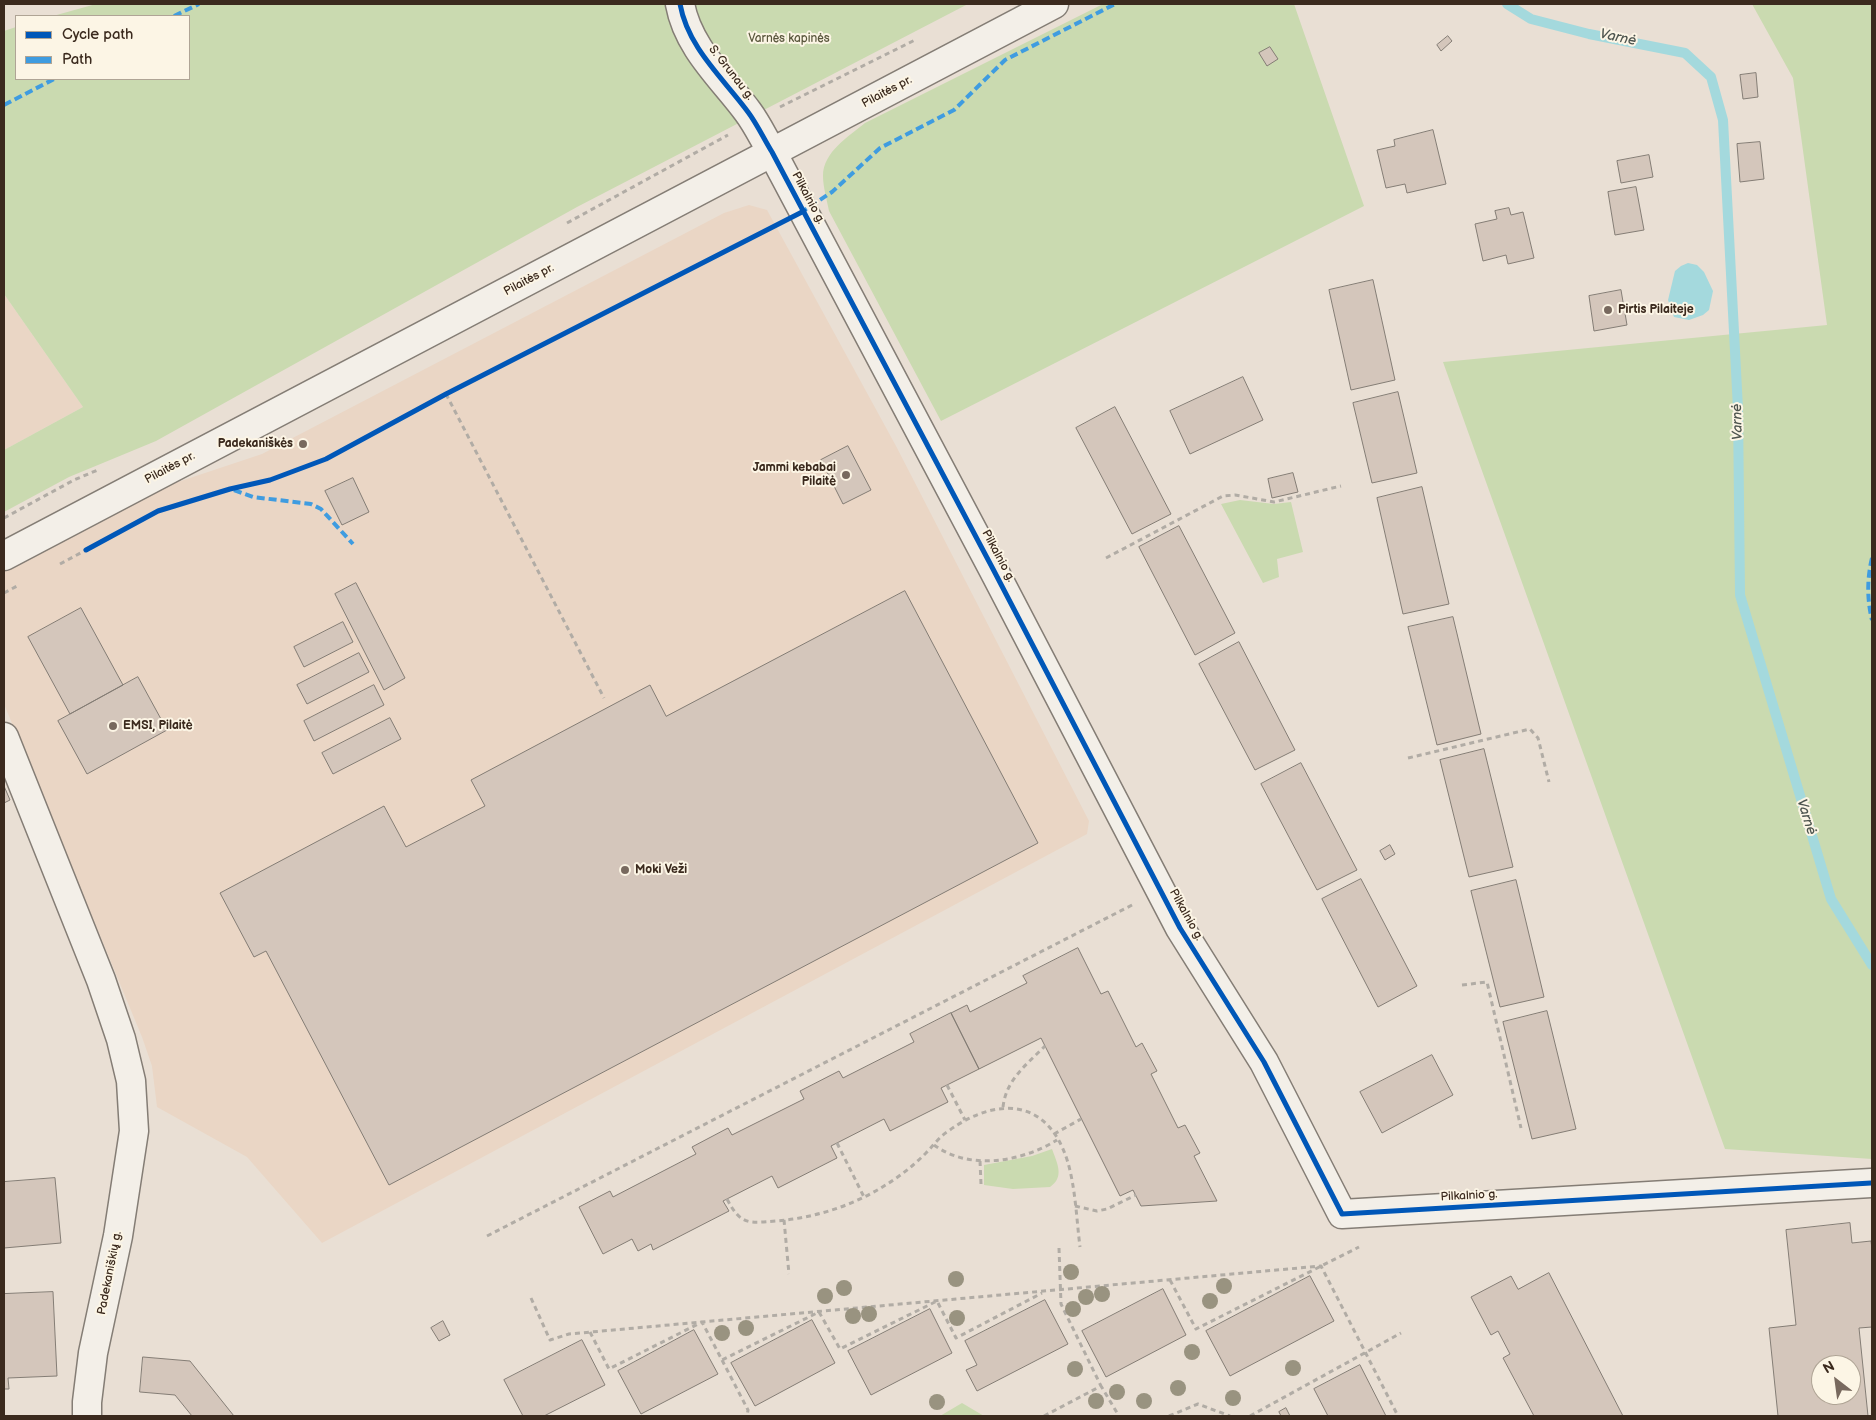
<!DOCTYPE html>
<meta charset="utf-8">
<style>
body{margin:0}
#map{position:relative;width:1876px;height:1420px;overflow:hidden;background:#e9dfd4;font-family:"Balsamiq Sans",sans-serif}
canvas{display:block}
.frame{position:absolute;inset:0;border:5px solid #3b2a1e;pointer-events:none}
.legend{position:absolute;left:15px;top:15px;width:175px;height:65px;box-sizing:border-box;background:#fcf5e5;border:1px solid #afa495;margin:0;padding:6px 9px;list-style:none;font-size:15px;color:#3b2a1e}
.legend li{display:flex;align-items:center;gap:10px;height:25px}
.legend b{width:25px;border:1px solid #afa495}
.north{position:absolute;left:1811px;top:1355px;width:50px;height:50px;box-sizing:border-box;background:#fcf5e5;border:1px solid #afa495;border-radius:50%;rotate:330deg;font-size:14px;font-weight:700;line-height:20px;text-align:center;color:#3b2a1e}
.north::after{content:'';display:block;margin:auto;width:18px;height:22px;background:#78695e;clip-path:polygon(50% 0,100% 100%,50% 72%,0 100%)}
</style>
<div id="map">
<canvas width="1876" height="1420"></canvas>
<div class="frame"></div>
<ul class="legend">
<li><b style="height:6px;background:#0057b8"></b>Cycle path</li>
<li><b style="height:6px;background:#3f9ce0"></b>Path</li>
</ul>
<div class="north">N</div>
</div>
<script>
const c = document.querySelector('canvas').getContext('2d');
c.lineJoin = 'round';
function paint(path, color) {
  c.fillStyle = color;
  c.fill(path, 'evenodd');
}
function stroke(path, color, width, dash) {
  c.strokeStyle = color;
  c.lineWidth = width;
  c.lineCap = dash ? 'butt' : 'round';
  c.setLineDash(dash || []);
  c.stroke(path);
}
function label(font, color, halo, rows, align = 'center') {
  c.font = font + ' "Balsamiq Sans",sans-serif';
  c.lineWidth = 4;
  c.setLineDash([]);
  c.textBaseline = 'middle';
  c.strokeStyle = halo;
  c.fillStyle = color;
  for (const [text, x, y, turn = 0] of rows) {
    c.save();
    c.translate(x, y);
    c.rotate((+turn || 0) * Math.PI / 180);
    c.textAlign = isNaN(turn) ? turn : align;
    if (halo) c.strokeText(text, 0, 0);
    c.fillText(text, 0, 0);
    c.restore();
  }
}
paint(new Path2D(`
 M749,205L767,210L896,446L1089,821L1087,834L322,1243L247,1157L157,1107L152,1066L142,1037L4,704V571L128,504L169,485L262,454L724,213Z
 M4,294L83,407L4,450Z`), '#ead6c5');
paint(new Path2D(`
 M96,4H968L577,207L156,441L69,477L4,512V450L83,407L4,294V31L16,27V79H189V16H53Z
 M1103,4H1294L1364,206L941,421L829,211C827,200 823,187 823,176C823,152 849,136 865,123Z
 M1752,4H1872V1159L1725,1149L1443,362L1827,325L1793,78Z
 M1240,500L1274,504L1291,502L1303,552L1277,559L1279,577L1263,583L1221,504Z
 M1052,1149C1057,1163 1065,1177 1050,1187L1013,1189L984,1185V1165L1032,1156Z
 M962,1403L984,1416H940Z`), '#cadab0');
paint(new Path2D(`
 M1688,263L1697,265L1704,272L1713,291L1709,310L1703,315L1689,320L1674,317L1668,300L1675,271L1681,266Z`), '#a4d9dd');
stroke(new Path2D(`
 M1507,4L1531,19L1589,34L1685,53L1711,77L1723,120L1738,409L1740,595L1831,899L1872,965`), '#a4d9dd', 10);
const building = new Path2D(`
 M1448,36L1452,41L1441,51L1437,45Z
 M1270,47L1278,59L1267,66L1259,53Z
 M1756,73L1758,97L1743,99L1740,75Z
 M1433,130L1446,184L1407,193L1405,184L1386,188L1377,150L1395,146L1394,140Z
 M1760,142L1764,179L1740,182L1737,144Z
 M1649,155L1653,177L1621,183L1617,161Z
 M1636,187L1644,230L1615,235L1608,192Z
 M1509,208L1511,215L1523,212L1534,258L1508,264L1506,255L1483,261L1475,224L1497,219L1495,211Z
 M1373,280L1395,380L1351,390L1329,290Z
 M1621,290L1627,325L1594,331L1589,296Z
 M1243,377L1263,420L1190,454L1170,411Z
 M1398,392L1417,473L1372,483L1353,403Z
 M1115,407L1171,514L1132,534L1076,428Z
 M848,446L871,490L843,504L821,460Z
 M1293,473L1298,492L1272,498L1268,479Z
 M353,478L369,512L342,525L325,491Z
 M1422,487L1449,604L1403,614L1377,498Z
 M1179,526L1235,633L1195,655L1139,547Z
 M356,583L405,678L384,690L335,594Z
 M905,591L1038,843L389,1185L266,951L254,957L220,893L384,806L406,847L485,806L471,780L650,685L666,716Z
 M81,608L123,685L70,714L28,637Z
 M1453,617L1481,734L1437,745L1408,627Z
 M343,622L353,642L304,667L294,647Z
 M1239,642L1295,750L1255,770L1199,664Z
 M359,653L369,672L307,704L297,685Z
 M138,677L167,730L87,774L58,721Z
 M374,685L384,705L314,741L304,721Z
 M390,718L401,739L333,774L322,753Z
 M1484,749L1513,867L1469,877L1440,760Z
 M1301,763L1357,870L1317,890L1261,784Z
 M4,786L10,800L4,803Z
 M1390,845L1395,854L1385,860L1380,851Z
 M1361,879L1417,986L1378,1007L1322,899Z
 M1516,880L1544,997L1500,1007L1471,891Z
 M1078,948L1101,994L1108,991L1136,1047L1142,1043L1157,1071L1151,1074L1178,1128L1185,1125L1200,1153L1194,1156L1217,1201L1141,1206L1133,1190L1120,1196L1041,1038L979,1069L951,1013L967,1005L970,1012L1027,983L1023,976Z
 M1547,1011L1576,1129L1532,1139L1503,1022Z
 M951,1013L979,1069L941,1088L948,1102L890,1131L884,1119L831,1146L837,1158L778,1188L772,1176L723,1201L729,1211L653,1250L651,1244L638,1251L632,1239L603,1254L579,1207L610,1191L613,1197L696,1154L692,1147L728,1128L732,1135L804,1099L800,1091L839,1071L843,1078L914,1042L910,1034Z
 M1432,1055L1453,1095L1382,1133L1360,1092Z
 M55,1178L61,1243L4,1248V1182Z
 M1850,1223L1852,1243L1871,1241L1872,1249V1327L1859,1328L1868,1416H1778L1769,1328L1796,1325L1786,1230ZM1821,1365H1851V1395H1821Z
 M1549,1273L1623,1416H1534L1503,1358L1510,1354L1498,1331L1491,1335L1471,1297L1511,1276L1518,1289Z
 M1310,1276L1334,1321L1230,1376L1206,1331Z
 M1163,1289L1186,1335L1106,1377L1082,1331Z
 M53,1292L57,1376L8,1378L9,1389H4V1294Z
 M1045,1300L1068,1344L977,1391L966,1370L977,1365L965,1341Z
 M930,1309L952,1353L871,1395L848,1351Z
 M812,1320L835,1363L755,1406L731,1363Z
 M443,1321L450,1335L439,1341L431,1328Z
 M694,1330L718,1374L641,1414L618,1371Z
 M582,1340L605,1385L544,1416H523L504,1380Z
 M143,1357L190,1361L234,1416H192L175,1395L140,1392Z
 M1360,1365L1386,1416H1328L1314,1389Z
 M1286,1408L1290,1416H1281L1279,1412Z`);
paint(building, '#d4c6bb');
stroke(building, '#847d75', 1);
const street = new Path2D(`
 M680,4C688,48 723,78 748,112C757,124 764,139 772,152L993,569L1180,928L1264,1062L1342,1214L1871,1183
 M4,737L101,980L121,1039L131,1081L134,1131L118,1236L93,1353L87,1402V1416`);
const secondary = new Path2D(`
 M4,556L1054,4`);
stroke(street, '#847d75', 31);
stroke(secondary, '#847d75', 31);
stroke(new Path2D(`
 M780,107L917,39
 M567,223L728,135
 M446,394L604,698
 M4,518L74,480L100,469
 M1106,558L1223,496L1235,495L1274,502L1341,486
 M60,564L86,550
 M4,593L19,585
 M1408,758L1530,729L1538,738L1549,782
 M1462,985L1487,982L1521,1128
 M947,1085L965,1120
 M1003,1107C1006,1080 1026,1065 1045,1046
 M1054,1134L1081,1119
 M837,1143L864,1197
 M934,1145C970,1171 1021,1162 1057,1140
 M980,1161L981,1184
 M727,1199C741,1226 749,1223 776,1221C814,1218 852,1206 884,1186C899,1177 913,1166 926,1153C933,1146 939,1137 947,1132C1003,1091 1056,1102 1071,1175C1076,1199 1077,1223 1080,1247
 M1075,1206L1097,1211L1107,1209L1136,1195
 M784,1220L789,1274
 M487,1236L1134,904
 M1059,1248L1061,1304L1101,1386
 M1170,1280L1196,1329L1359,1247
 M531,1298L550,1340L569,1334L1321,1266L1398,1416
 M590,1332L609,1369L702,1322L722,1360L819,1312L840,1349L937,1301L956,1338L1042,1293
 M722,1360L748,1410L747,1416
 M1044,1416L1101,1386L1119,1416
 M1169,1416L1198,1404L1230,1416
 M1250,1416L1401,1333`), '#b1aca5', 3, [5, 4]);
stroke(street, '#f3efe8', 28);
stroke(secondary, '#f3efe8', 28);
stroke(new Path2D(`
 M174,16L199,4
 M4,105L54,79
 M800,213L832,192L880,148L954,110L1005,60L1115,4
 M234,490L253,497L311,504L321,509L353,544
 M1872,558C1867,579 1867,599 1872,620`), '#3f9ce0', 4, [8, 4]);
stroke(new Path2D(`
 M680,4C688,48 723,78 748,112C757,124 764,139 772,152L993,569L1180,928L1264,1062L1342,1214L1871,1183
 M86,550L158,511L230,489L270,480L326,459L446,394L804,211`), '#0057b8', 5);
c.fillStyle = '#999380';
for (const [x, y] of [
 [1071,1272],
 [956,1279],
 [1224,1286],
 [844,1288],
 [1102,1294],
 [825,1296],
 [1086,1297],
 [1210,1301],
 [1073,1309],
 [869,1314],
 [853,1316],
 [957,1318],
 [746,1328],
 [722,1333],
 [1192,1352],
 [1293,1368],
 [1075,1369],
 [1178,1388],
 [1117,1392],
 [1233,1398],
 [1096,1401],
 [1144,1401],
 [937,1402]
]) {
  c.beginPath();
  c.arc(x, y, 8, 0, 2 * Math.PI);
  c.fill();
}
for (const [x, y, r, color] of [
 [1608,310,5,"#78695e"],
 [303,444,5,"#78695e"],
 [846,475,5,"#78695e"],
 [113,726,5,"#78695e"],
 [625,870,5,"#78695e"]
]) {
  const dot = new Path2D();
  dot.arc(x, y, r, 0, 2 * Math.PI);
  c.fillStyle = color;
  c.fill(dot);
  stroke(dot, '#fcf5e5', 2);
}
label('12px', '#58553b', '#fcf5e5', [
 ["Varnės kapinės",789,39]
]);
label('12px', '#3b2a1e', '#fcf5e5', [
 ["S. Grunau g.",731,73,52],
 ["Pilaitės pr.",887,92,-28],
 ["Pilkalnio g.",808,198,62],
 ["Pilaitės pr.",529,280,-28],
 ["Pilaitės pr.",170,468,-28],
 ["Pilkalnio g.",998,556,62],
 ["Pilkalnio g.",1186,915,61],
 ["Pilkalnio g.",1469,1196,-3],
 ["Padekaniškių g.",110,1273,-79]
]);
label('bold 12px', '#3b2a1e', '#fcf5e5', [
 ["Pirtis Pilaiteje",1618,310],
 ["Padekaniškės",293,444,"right"],
 ["Jammi kebabai",836,468,"right"],
 ["Pilaitė",836,482,"right"],
 ["EMSI, Pilaitė",123,726],
 ["Moki Veži",635,870]
], 'left');
label('italic 14px', '#4e554f', '#fcf5e5', [
 ["Varnė",1618,38,12],
 ["Varnė",1738,422,-91],
 ["Varnė",1806,817,73]
]);
</script>
